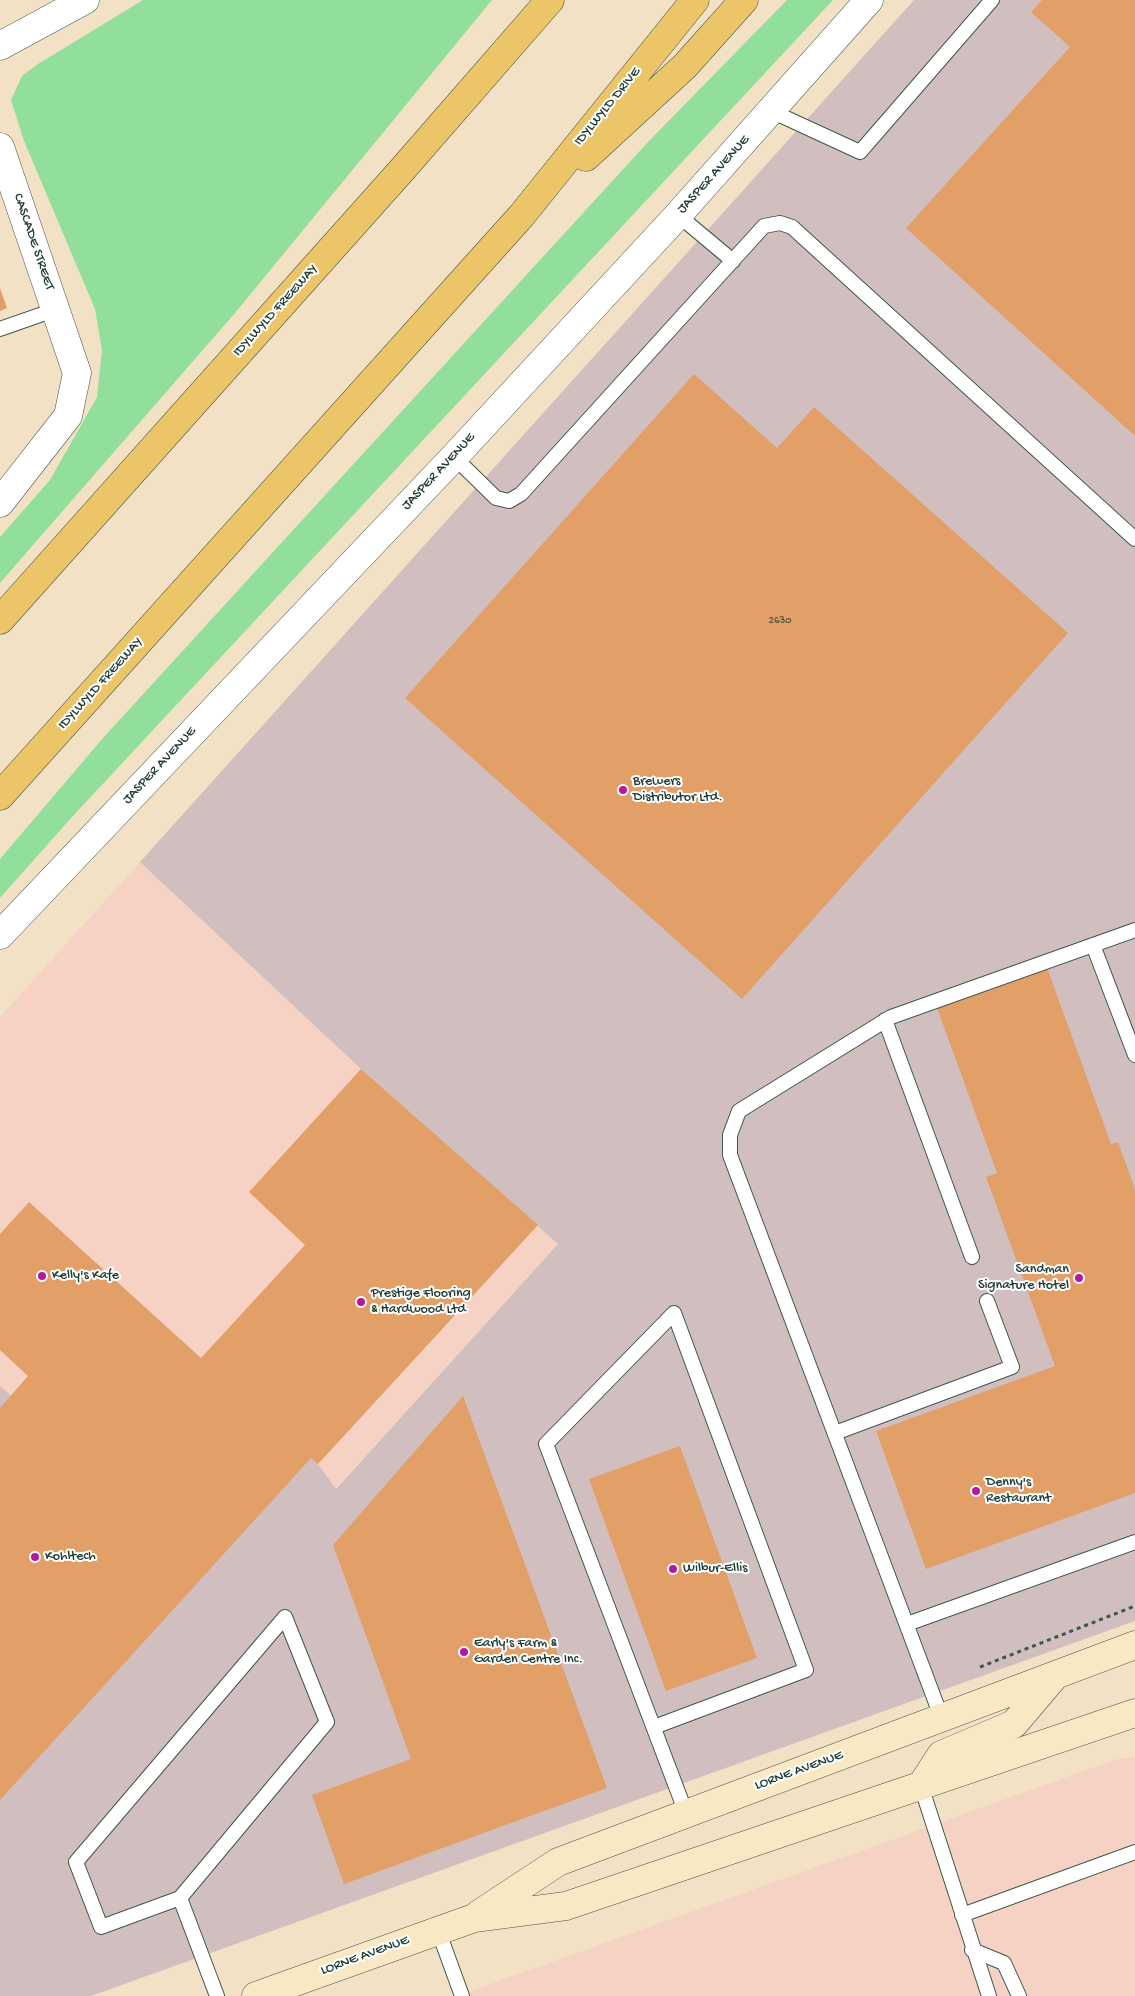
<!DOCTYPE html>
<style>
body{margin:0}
canvas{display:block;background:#f3e1c5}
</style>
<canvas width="1135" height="1996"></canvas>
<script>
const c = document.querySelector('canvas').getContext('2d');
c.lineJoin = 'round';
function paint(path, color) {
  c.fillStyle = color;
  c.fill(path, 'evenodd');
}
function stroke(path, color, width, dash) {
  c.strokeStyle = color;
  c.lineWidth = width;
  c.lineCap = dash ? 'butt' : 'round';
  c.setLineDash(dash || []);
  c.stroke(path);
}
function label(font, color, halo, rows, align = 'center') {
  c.font = font + ' "Gochi Hand",sans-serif';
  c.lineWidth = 4;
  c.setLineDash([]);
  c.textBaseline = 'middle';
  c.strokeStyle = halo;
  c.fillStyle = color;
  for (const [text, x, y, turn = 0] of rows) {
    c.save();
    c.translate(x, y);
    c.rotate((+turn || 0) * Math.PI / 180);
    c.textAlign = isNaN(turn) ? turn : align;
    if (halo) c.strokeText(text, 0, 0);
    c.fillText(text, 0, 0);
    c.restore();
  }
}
paint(new Path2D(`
 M140,862L361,1069L559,1243L335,1489L318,1464L196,1362L11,1396L0,1386V1017Z
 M1135,1757V1996H457L1117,1759Z`), '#f6d2c5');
paint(new Path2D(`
 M914,0H1135V1621L91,1996H0V1386L11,1396L196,1362L318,1464L336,1489L558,1244L361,1069L140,862Z`), '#d1bfbf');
paint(new Path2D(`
 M143,0H492L235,313L0,583V537L50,480L97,397L102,350L95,309L24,141L11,100L22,76L38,64Z
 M787,0H833L72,817L0,898V859L103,738L648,142Z`), '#92df9c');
paint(new Path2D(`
 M1042,0H1135V436L906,228L1070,47L1031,12Z
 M0,288L7,308L0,311Z
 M694,374L777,448L814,407L1068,633L742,999L405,698Z
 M1046,965L1111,1144L1118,1142L1135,1189V1493L926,1569L876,1431L1055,1366L986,1177L997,1173L936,1005Z
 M361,1069L538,1225L318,1464L311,1458L0,1800V1408L28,1376L0,1350V1234L29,1202L201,1358L305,1245L249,1192Z
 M463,1396L607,1788L344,1884L312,1795L411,1759L333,1545Z
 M680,1446L757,1658L666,1691L589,1479Z`), '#e29f67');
const lane = new Path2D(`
 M771,111L860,152L992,0
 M678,215L733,261
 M0,329L57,309
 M454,457L496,498L509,501L521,494L764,226L780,223L792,227L1135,539
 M1093,945L1135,1055
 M885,1020L972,1257
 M835,1433L1012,1367L987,1301
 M285,1617L327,1722L180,1898L101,1927L76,1862Z
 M907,1624L1135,1542
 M942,1719L730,1155V1135L739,1111L891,1017L1135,930
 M654,1727L806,1670L674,1313L546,1444L686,1813
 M921,1786L989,1996
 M180,1898L217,1996
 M962,1915L1135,1852
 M438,1930L462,1996
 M972,1950L1004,1963L1019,1996`);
const street = new Path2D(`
 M0,46L85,0
 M0,147L77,373L68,416L0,503
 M0,935L454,457L678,215L869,0`);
const secondary = new Path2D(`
 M921,1786L941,1755L1014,1724L1053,1678
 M479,1914L558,1862L1135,1645
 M256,1996L474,1918L566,1906L1135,1713`);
const highway = new Path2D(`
 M586,157L685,66L744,0
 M0,620L401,171L550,0
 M0,796L522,215L695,0`);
stroke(lane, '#3f564a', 16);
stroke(street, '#3f564a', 29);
stroke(secondary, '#3f564a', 29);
stroke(highway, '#3f564a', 29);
stroke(new Path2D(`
 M980,1667L1135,1606`), '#3f564a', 3, [4, 4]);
stroke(lane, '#fff', 14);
stroke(street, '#fff', 28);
stroke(secondary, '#f8e8c3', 28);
stroke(highway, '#edc569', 28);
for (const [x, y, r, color] of [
 [623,790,5,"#b5179e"],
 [42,1276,5,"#b5179e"],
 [1079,1278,5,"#b5179e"],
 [361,1302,5,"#b5179e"],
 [976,1491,5,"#b5179e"],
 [35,1557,5,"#b5179e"],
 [673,1569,5,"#b5179e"],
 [464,1652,5,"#b5179e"]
]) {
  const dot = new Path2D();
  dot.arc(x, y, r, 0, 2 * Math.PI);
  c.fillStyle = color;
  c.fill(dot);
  stroke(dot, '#fff', 2);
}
label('11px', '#505641', null, [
 ["2630",780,621]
]);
label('14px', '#1f3d34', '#fff', [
 ["IDYLWYLD DRIVE",608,107,-51],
 ["JASPER AVENUE",714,175,-48],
 ["CASCADE STREET",33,242,71],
 ["IDYLWYLD FREEWAY",276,311,-48],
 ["JASPER AVENUE",439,472,-47],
 ["IDYLWYLD FREEWAY",101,684,-48],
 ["JASPER AVENUE",160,766,-47],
 ["LORNE AVENUE",799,1771,-20],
 ["LORNE AVENUE",365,1956,-20]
]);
label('14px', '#1f3d34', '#fff', [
 ["Brewers",633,782],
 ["Distributor Ltd.",633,798],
 ["Sandman",1069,1270,"right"],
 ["Signature Hotel",1069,1286,"right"],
 ["Kelly's Kafe",52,1276],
 ["Prestige Flooring",371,1294],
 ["& Hardwood Ltd",371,1310],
 ["Denny's",986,1483],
 ["Restaurant",986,1499],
 ["Kohltech",45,1557],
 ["Wilbur-Ellis",683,1569],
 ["Early's Farm &",474,1644],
 ["Garden Centre Inc.",474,1660]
], 'left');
</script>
